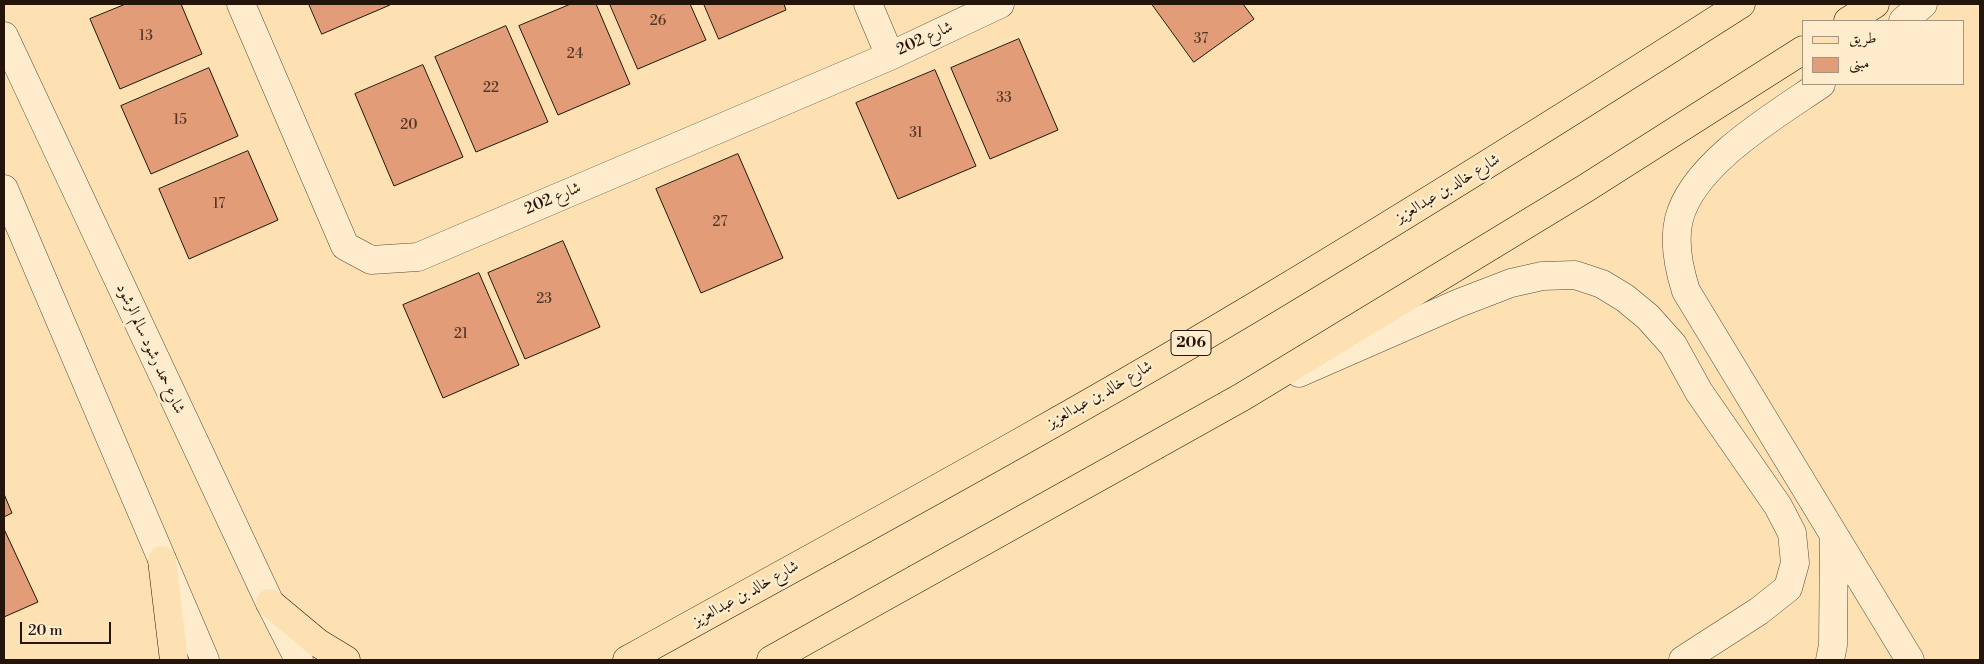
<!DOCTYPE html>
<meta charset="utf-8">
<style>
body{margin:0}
#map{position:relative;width:1984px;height:664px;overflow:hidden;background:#fee1b2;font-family:"Libre Bodoni",Amiri,serif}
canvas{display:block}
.frame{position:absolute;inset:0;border:5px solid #23150a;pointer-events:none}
.legend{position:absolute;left:1802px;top:20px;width:162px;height:65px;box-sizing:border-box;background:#feeccd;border:1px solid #a6967f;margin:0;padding:6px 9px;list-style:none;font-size:15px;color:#23150a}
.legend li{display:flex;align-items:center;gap:10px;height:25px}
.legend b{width:25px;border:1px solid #a6967f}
.scale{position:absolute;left:20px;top:622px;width:91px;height:22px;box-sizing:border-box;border:2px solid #23150a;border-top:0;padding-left:6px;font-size:15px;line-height:18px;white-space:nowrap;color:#23150a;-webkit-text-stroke:4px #feeccd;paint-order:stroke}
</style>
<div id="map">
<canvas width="1984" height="664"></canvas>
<div class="frame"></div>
<ul class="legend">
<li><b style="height:6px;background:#fee1b2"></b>طريق</li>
<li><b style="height:14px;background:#e29d78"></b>مبنى</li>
</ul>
<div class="scale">20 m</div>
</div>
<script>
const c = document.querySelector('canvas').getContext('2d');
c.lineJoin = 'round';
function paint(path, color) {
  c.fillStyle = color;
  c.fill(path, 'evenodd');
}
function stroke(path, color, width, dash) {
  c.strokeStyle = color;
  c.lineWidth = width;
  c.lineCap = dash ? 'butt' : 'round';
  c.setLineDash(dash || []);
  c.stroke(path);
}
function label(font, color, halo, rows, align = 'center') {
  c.font = font + ' "Libre Bodoni",Amiri,serif';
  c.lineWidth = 5;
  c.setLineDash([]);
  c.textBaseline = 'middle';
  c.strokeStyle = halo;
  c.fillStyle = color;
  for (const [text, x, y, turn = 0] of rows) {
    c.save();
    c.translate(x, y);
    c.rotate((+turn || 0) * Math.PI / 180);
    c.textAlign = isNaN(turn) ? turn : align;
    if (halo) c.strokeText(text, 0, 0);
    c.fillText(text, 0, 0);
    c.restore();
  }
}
const building = new Path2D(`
 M126,4H181L202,54L120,89L90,19Z
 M309,4H389L390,5L322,34Z
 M571,4H596L630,84L558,115L519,26Z
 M610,4H690L706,40L638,69Z
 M704,4H784L786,10L719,39Z
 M1152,4H1243L1254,19L1194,62Z
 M506,26L548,122L476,152L435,57Z
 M1019,39L1058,130L990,159L951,68Z
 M423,65L463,157L394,186L355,94Z
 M209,68L238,136L151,174L121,106Z
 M935,70L976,166L898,199L856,103Z
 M248,151L278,220L189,259L159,189Z
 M738,154L783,258L701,293L656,189Z
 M563,241L600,327L525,359L488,273Z
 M479,273L519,365L443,398L403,305Z
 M4,494L12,513L4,517Z
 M4,529L38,602L4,617Z`);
paint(building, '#e29d78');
stroke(building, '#23150a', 1);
const minor = new Path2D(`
 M241,4L345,246L371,260L418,257L890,56L1000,4
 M868,4L890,56
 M1903,21L1923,4
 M4,36L270,603L299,660
 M1821,84C1776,115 1693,163 1679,219C1673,243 1679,269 1686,291L1834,535L1833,645L1830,660
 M4,189L205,660
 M1299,373L1459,303L1511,283L1542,276L1575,275L1602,284L1625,298L1648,317L1673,345L1699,392L1778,506L1792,533L1795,563L1788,588L1759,611L1683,660
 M1834,535L1910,660`);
const major = new Path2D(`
 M1848,21L1875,4
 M162,560L174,660
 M270,603L318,643L346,660
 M627,660C843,540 1061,423 1272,296C1430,201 1586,103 1741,4
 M771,660L1242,397L1586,188L1803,50`);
stroke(minor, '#5a4834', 29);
stroke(major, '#23150a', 29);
stroke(minor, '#feeccd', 28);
stroke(major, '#fee1b2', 28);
label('14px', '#533726', null, [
 ["26",658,22],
 ["13",146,37],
 ["37",1201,40],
 ["24",575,55],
 ["22",491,89],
 ["33",1004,99],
 ["15",180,121],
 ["20",409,126],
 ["31",916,134],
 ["17",219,205],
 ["27",720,223],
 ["23",544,300],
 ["21",461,335]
]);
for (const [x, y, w] of [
 [1191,343,40]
]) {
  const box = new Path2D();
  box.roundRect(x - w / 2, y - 12.5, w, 25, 4);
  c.fillStyle = '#feeccd';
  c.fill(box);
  stroke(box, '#23150a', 1);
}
label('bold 15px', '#23150a', null, [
 ["206",1191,343]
]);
label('16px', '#23150a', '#feeccd', [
 ["شارع 202",925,39,-25],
 ["شارع خالد بن عبدالعزيز",1448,189,-31],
 ["شارع 202",553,199,-23],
 ["شارع حمد رشود سالم الرشود",150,349,65],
 ["شارع خالد بن عبدالعزيز",1100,395,-30],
 ["شارع خالد بن عبدالعزيز",746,594,-29]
]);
</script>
